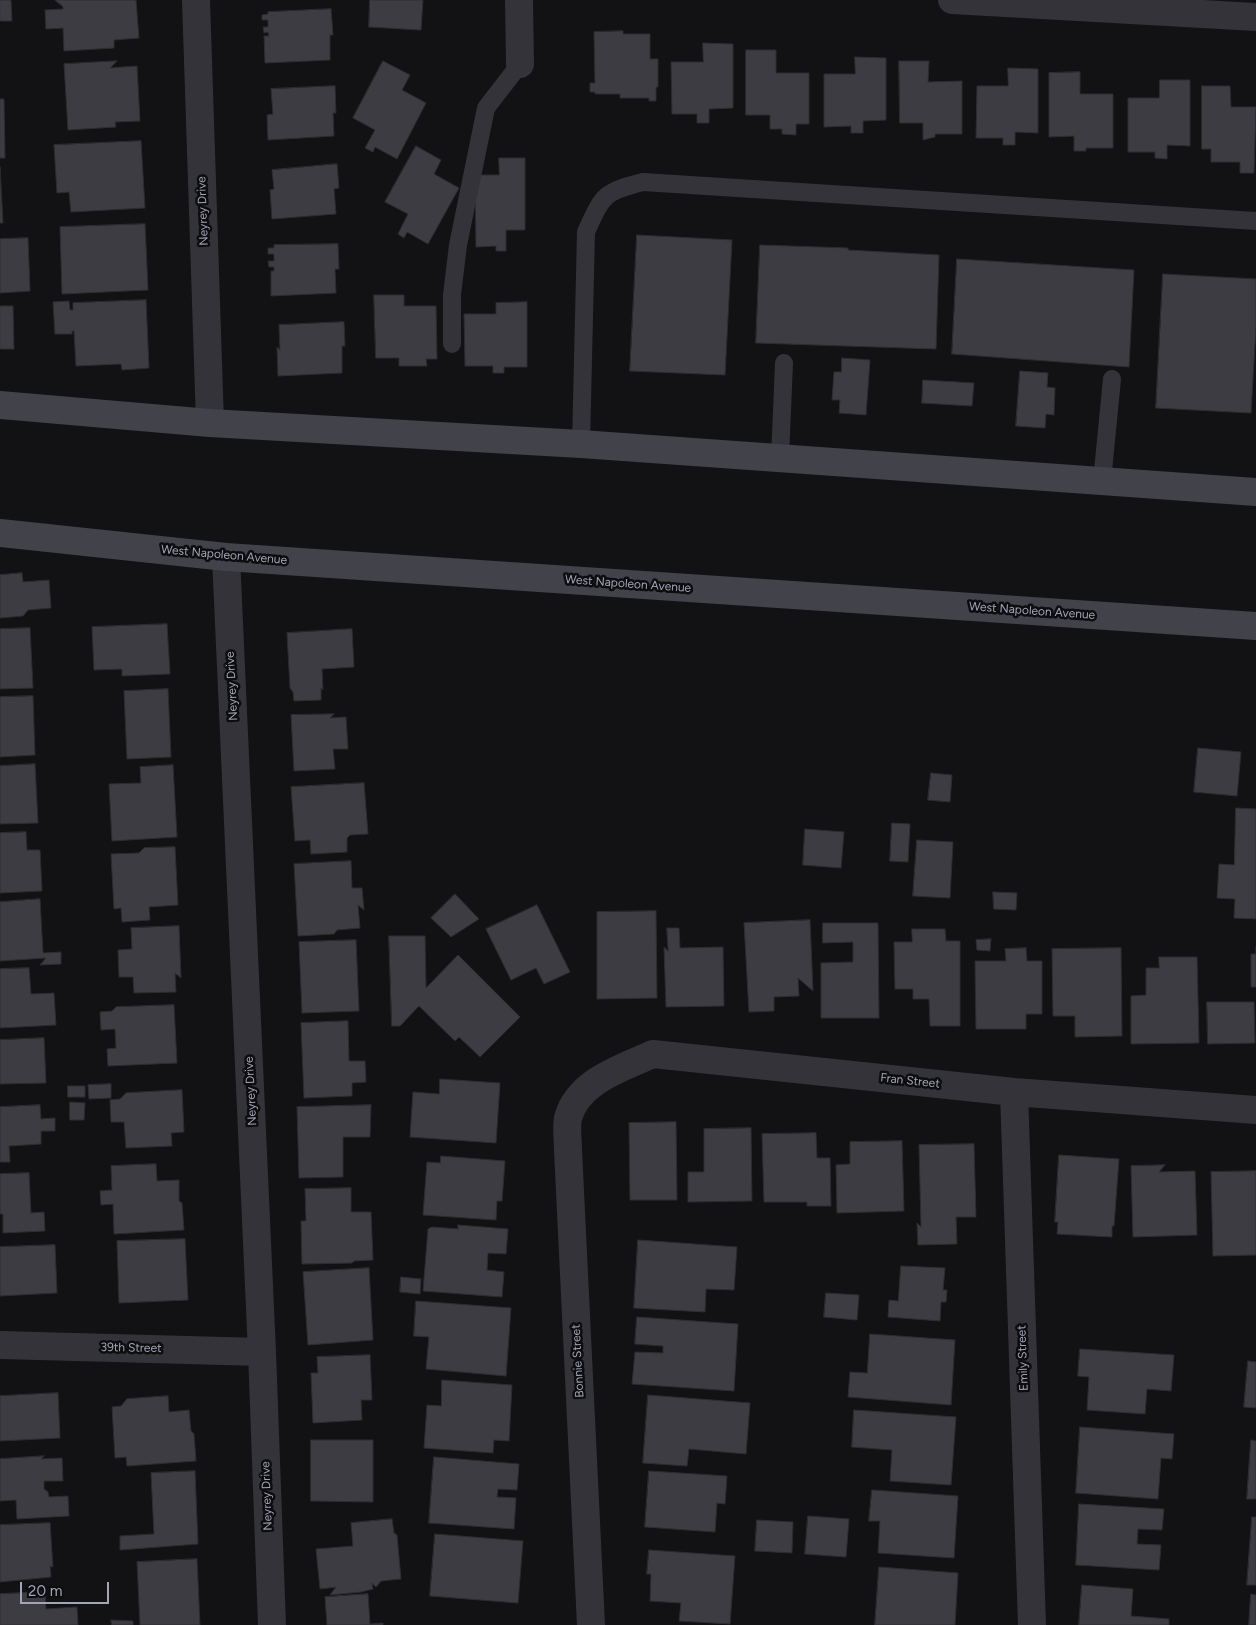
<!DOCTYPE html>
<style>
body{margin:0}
#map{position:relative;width:1256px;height:1625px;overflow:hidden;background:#121214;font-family:Figtree,sans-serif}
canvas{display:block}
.scale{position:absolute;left:20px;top:1582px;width:89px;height:22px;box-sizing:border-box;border:2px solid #a2a5b6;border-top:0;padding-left:6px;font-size:15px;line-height:18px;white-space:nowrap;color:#a2a5b6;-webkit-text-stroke:4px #0d0d0f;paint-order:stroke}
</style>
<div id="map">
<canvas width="1256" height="1625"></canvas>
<div class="scale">20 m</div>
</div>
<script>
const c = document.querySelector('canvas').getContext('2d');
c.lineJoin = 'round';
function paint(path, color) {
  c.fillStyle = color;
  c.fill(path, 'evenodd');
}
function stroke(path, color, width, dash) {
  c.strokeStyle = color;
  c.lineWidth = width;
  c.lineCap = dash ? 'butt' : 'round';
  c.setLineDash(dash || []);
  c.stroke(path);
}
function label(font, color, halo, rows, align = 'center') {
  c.font = font + ' Figtree,sans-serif';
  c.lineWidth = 5;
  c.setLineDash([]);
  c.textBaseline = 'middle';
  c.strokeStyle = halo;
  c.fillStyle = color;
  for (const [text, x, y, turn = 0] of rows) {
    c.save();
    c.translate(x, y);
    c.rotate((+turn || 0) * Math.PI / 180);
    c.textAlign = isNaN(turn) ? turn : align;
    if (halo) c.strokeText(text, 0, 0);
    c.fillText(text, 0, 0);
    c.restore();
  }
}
const building = new Path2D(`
 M0,0H11L12,21H0Z
 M55,0H136L139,38L114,40V48L64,51L63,28L46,29L45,10L63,9V7Z
 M370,0H423L421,30L369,27Z
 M331,9L333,35H330V60L265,63L264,36H269L268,32L264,33L263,27H268V20H262V15L268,14V12Z
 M623,31V34H650V59H658V87H656V101H649V98H620V94H595V92H590V83H595L594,32Z
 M703,43L733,44V108L709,109V123H697V114H672L671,62H703Z
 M746,50H776V73H809V124H796V135L782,134V129H770V115H746Z
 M855,57L886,58V120L863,121V133H851V126L824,127V74H855Z
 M117,61L110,68L137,66L140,121L115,122L116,127L68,130L64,64Z
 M383,61L410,75L402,90L426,103L397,159L375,147L373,152L365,148L375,130L353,118Z
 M899,61H929L928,82L962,81V134H935V137L923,140V123H900Z
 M1008,68L1038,69V133L1015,132V145H1003V138H976L977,86H1008Z
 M1080,72V94H1113V148H1086V151H1074V136L1049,137V73Z
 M1160,80H1190V146L1167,145V159L1155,158V152H1128V98H1159Z
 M335,86L336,113H333L334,136L268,140L267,115L273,114L271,89Z
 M1202,86H1230L1231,107H1256L1254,173H1240V162H1211V149H1202Z
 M0,99H4L5,158H0Z
 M141,141L145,208L71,212L69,192L57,193L54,145Z
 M416,146L441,160L434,174L459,188L428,244L407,232L404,238L398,234L408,214L385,202Z
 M499,158H525V230H506V251H496V246L476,247L475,175H499Z
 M337,164L339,188L334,189L336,214L272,219L270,190L274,189L272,170Z
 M0,167L3,223H0Z
 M145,224L148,290L62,294L60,227Z
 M637,235L732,240L725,375L630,371Z
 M28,238L30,291L0,293V239Z
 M338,244L339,269H335L336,293L271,296V271H274V267H269L268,261H274V254H268V248H274V245Z
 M760,245L848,248V250L939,255L936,349L756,343Z
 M957,259L1134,270L1129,367L952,354Z
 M1163,274L1256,279V327L1251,413L1156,408Z
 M374,295H404V306H436L437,359H426L427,366H399V358H376Z
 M146,300L149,368L122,370L121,364L76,366L74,331H72V334H55L53,302L69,301L70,310H73V303Z
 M527,302V367H504V373H493V366H465L464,314H496V303Z
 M0,306H13L14,349H0Z
 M344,322L345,346H342V373L278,376L277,347L280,350L279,325Z
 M842,358L870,360L866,415L839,413L840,400H832L834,372H841Z
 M1020,371L1048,373L1047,387L1055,388L1054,415L1046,414L1045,428L1016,426Z
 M923,380L974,383L972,406L922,403Z
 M22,573L23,582L49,580L51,608L28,610L23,616L0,618V575Z
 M167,624L170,674L122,676V669L94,670L92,627Z
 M30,628L33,688L0,689V629Z
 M352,629L354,667L322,669L323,690L321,688V700L294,701L293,692L290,688L287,633Z
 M168,689L171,757L127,759L124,691Z
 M33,696L35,755L0,757V697Z
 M334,714L330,718L346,717L348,749H333L335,769L294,771L291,715Z
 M1198,748L1241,752L1237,796L1194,792Z
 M35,764L38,823L0,824V766Z
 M173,765L177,837L112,841L109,784L141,783L140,767Z
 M931,773L952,775L950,802L928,800Z
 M364,783L368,834L350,835L347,838V852L311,854L310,840L295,841L291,787Z
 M1236,808L1256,809V919L1234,918L1235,899L1217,898L1219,864L1234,865Z
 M892,823L910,824L908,862L890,861Z
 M805,829L844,832L841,868L803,865Z
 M26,832L27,850H40L42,891L0,893V833Z
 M917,840L953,842L950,898L913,896Z
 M175,847L178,905L149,907L150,920L122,922L121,908L114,909L111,854L139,853L144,848Z
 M351,861L352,888H362L364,910L358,905L360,928L337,930L334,934L298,936L294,864Z
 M993,892L1017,893L1016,910L994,909Z
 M455,894L479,919L451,937L431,918Z
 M40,899L43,953L61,952V964L40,965L46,958L0,961V902Z
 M537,905L570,972L544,984L536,968L511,980L486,929Z
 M656,911L657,998L597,999V912Z
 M810,920L813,991L798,978L799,996L774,997V1011L749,1012L744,923Z
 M823,923H878L879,1018H821V963L853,962V942L823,943Z
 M179,926L181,978L175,973L176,992L134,993L133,977H119L118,950L132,949L131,928Z
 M667,928H679L680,948L723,947L724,1006L666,1007L664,947L668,951Z
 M912,929H945L946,941H960V1026H930L929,999H913V989H895L894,942H912Z
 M389,936H425L426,988L458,955L520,1017L480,1057L459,1037L455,1041L419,1006L400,1026H392Z
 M991,939L990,951L977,950L976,940Z
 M356,940L359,1011L302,1013L299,942Z
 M1256,947V987H1251V954H1256Z
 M1026,948L1027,961H1042V1014H1026V1029H976L975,961H1006L1005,949Z
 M1121,948L1122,1036L1075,1037V1016H1053L1052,949Z
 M1159,957H1197L1199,1043L1131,1044V996L1146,995V968H1159Z
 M29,968L31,994L54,993L56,1025L0,1028V969Z
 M1207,1002H1254L1255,1043L1208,1044Z
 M174,1005L177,1063L108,1066L107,1049L116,1048L115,1029L101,1030L100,1012L112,1011L116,1007Z
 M348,1021L349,1061H365L366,1082L352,1083V1096L304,1098L301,1023Z
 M44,1038L46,1083L0,1084V1040Z
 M440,1079L500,1083L496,1143L410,1137L413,1092L439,1094Z
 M111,1084V1098L89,1099L88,1085Z
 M68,1086H85V1097H68Z
 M182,1090L184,1132L171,1133L172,1146L126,1148L124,1122H111L110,1100L120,1099L126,1093Z
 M70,1102L85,1103L84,1120H70Z
 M40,1105L41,1119L55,1118V1131H41V1144L9,1146L10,1162H0V1107Z
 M371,1105L370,1137H343V1177L299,1178L297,1107Z
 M676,1122L677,1200H630L629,1123Z
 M751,1128L752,1201L688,1202V1172H704V1129Z
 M816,1133L817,1158H830L831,1206H807V1202H764L762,1134Z
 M902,1141L904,1211L837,1213L836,1165L850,1164V1142Z
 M974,1144L976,1217H956L957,1244L918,1245L917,1223L921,1227L919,1145Z
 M1059,1155L1119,1159L1114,1226H1112V1237L1057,1234L1058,1222H1055Z
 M441,1156L505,1161L502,1201H497L496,1220L423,1215L427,1162L440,1163Z
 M156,1164L157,1181L179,1180V1201L182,1203L184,1230L114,1234L113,1204L101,1205L100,1191L112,1190L111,1166Z
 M1165,1165L1159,1172L1195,1171L1197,1235L1133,1237L1131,1166Z
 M1256,1171V1255L1213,1256L1211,1172Z
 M29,1173L31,1213L44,1212L45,1231L3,1233V1214H0V1174Z
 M351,1188V1212H371L373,1260L354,1261L352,1263L302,1264L301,1221H306L305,1189Z
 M458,1225L508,1229L506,1254L488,1253L487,1270L504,1272L502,1297L423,1291L428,1229L432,1227L458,1229Z
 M185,1239L188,1300L119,1303L117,1241Z
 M638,1240L737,1247L734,1290L706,1289L705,1312L634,1308Z
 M55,1245L57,1293L0,1296V1247Z
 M901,1266L945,1268L943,1290H947L946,1302H941L940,1321L888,1317L889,1300L898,1301Z
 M369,1268L373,1340L308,1345L303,1272Z
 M401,1277L421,1279L420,1294L400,1292Z
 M826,1293L859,1295L857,1320L824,1317Z
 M416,1301L511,1308L506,1376L426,1369L429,1337L414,1336Z
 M637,1317L738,1324L734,1391L632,1384L635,1352L663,1353V1346L635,1344Z
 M870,1334L955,1340L951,1405L848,1397L850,1372L867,1373Z
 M1080,1349L1174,1355L1171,1391L1147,1389L1145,1414L1087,1410L1089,1377L1078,1376Z
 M370,1355L372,1400H361L362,1420L313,1423L311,1373H318L317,1357Z
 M1248,1361L1256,1362V1408L1244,1407Z
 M442,1380L512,1385L509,1441L494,1440L493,1453L424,1448L427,1405L441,1406Z
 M58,1393L60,1438L0,1441V1396Z
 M648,1395L750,1403L746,1454L689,1449L687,1466L643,1463Z
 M168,1396L169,1412L189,1410L191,1431L194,1434L196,1461L127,1466L126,1457L115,1458L112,1407L121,1406L127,1399Z
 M854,1410L956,1417L951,1485L890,1481L892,1450L852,1447Z
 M1080,1427L1174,1434L1172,1459L1161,1458L1158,1499L1076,1493Z
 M311,1440H373V1502L311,1501Z
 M1251,1440L1256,1441V1499H1247Z
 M44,1456L41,1459L62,1458L63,1481H44V1489L48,1492L49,1497L68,1496L69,1516L17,1519L16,1500L0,1501V1459Z
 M434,1457L519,1464L517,1490L498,1489L497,1497L516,1498L514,1529L429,1523Z
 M195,1471L198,1544L120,1550V1536L154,1534L151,1473Z
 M649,1471L727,1476L725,1504L717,1503L715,1532L645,1527Z
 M872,1490L958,1496L954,1558L878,1553L880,1521H869Z
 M1079,1504L1164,1509L1162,1530L1138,1529L1137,1544L1161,1545L1159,1570L1076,1565Z
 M808,1516L849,1519L846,1557L805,1554Z
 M1252,1517H1256V1585H1247Z
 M392,1519L394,1533L397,1535L401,1579L381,1581L376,1587L372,1583L373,1589L361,1592L330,1595L336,1587L320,1589L316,1549L353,1546L351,1523Z
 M757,1520L793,1522L792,1553L755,1551Z
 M50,1523L53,1567L50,1566L51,1577L0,1582V1525Z
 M435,1534L523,1541L518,1603L430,1596Z
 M649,1550L735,1556L730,1624L679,1621L681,1603L650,1601L651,1574H647Z
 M197,1559L200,1625H140L137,1562Z
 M879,1567L958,1573L955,1625H875Z
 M1082,1585L1133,1589L1131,1616L1169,1619V1625H1079Z
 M45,1592L46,1609L77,1607L78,1625H0V1594Z
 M368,1594L370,1624L383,1623V1625H327L325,1597Z
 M1251,1594L1256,1595V1625H1249Z
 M111,1620L133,1621V1625H112Z`);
paint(building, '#3c3c42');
stroke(building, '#2d2c30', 1);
stroke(new Path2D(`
 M452,344V295L458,245L486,108L520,64
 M581,444L586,232C603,195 603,192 643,182L1256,221
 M780,458L784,363
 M1102,481L1112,379`), '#333339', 18);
stroke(new Path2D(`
 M196,0L210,423
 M519,0L520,64
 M952,0L1256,17
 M226,557L262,1352L272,1625
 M1014,1092L1032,1625
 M0,1345L262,1352
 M591,1625L568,1150C568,1140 566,1128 568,1118C578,1081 622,1068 653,1054L1014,1092L1256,1110`), '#333339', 28);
stroke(new Path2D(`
 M0,405L210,423L581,444L1256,492
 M0,533L226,557L1256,626`), '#41424a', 28);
label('12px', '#a2a5b6', '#0d0d0f', [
 ["Neyrey Drive",203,211,-92],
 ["West Napoleon Avenue",224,555,5],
 ["West Napoleon Avenue",628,584,4],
 ["West Napoleon Avenue",1032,611,4],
 ["Neyrey Drive",232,686,-93],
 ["Fran Street",910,1081,6],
 ["Neyrey Drive",251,1091,-93],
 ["39th Street",131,1348,1],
 ["Emily Street",1023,1358,-92],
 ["Bonnie Street",578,1361,-93],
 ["Neyrey Drive",267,1496,-92]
]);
</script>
